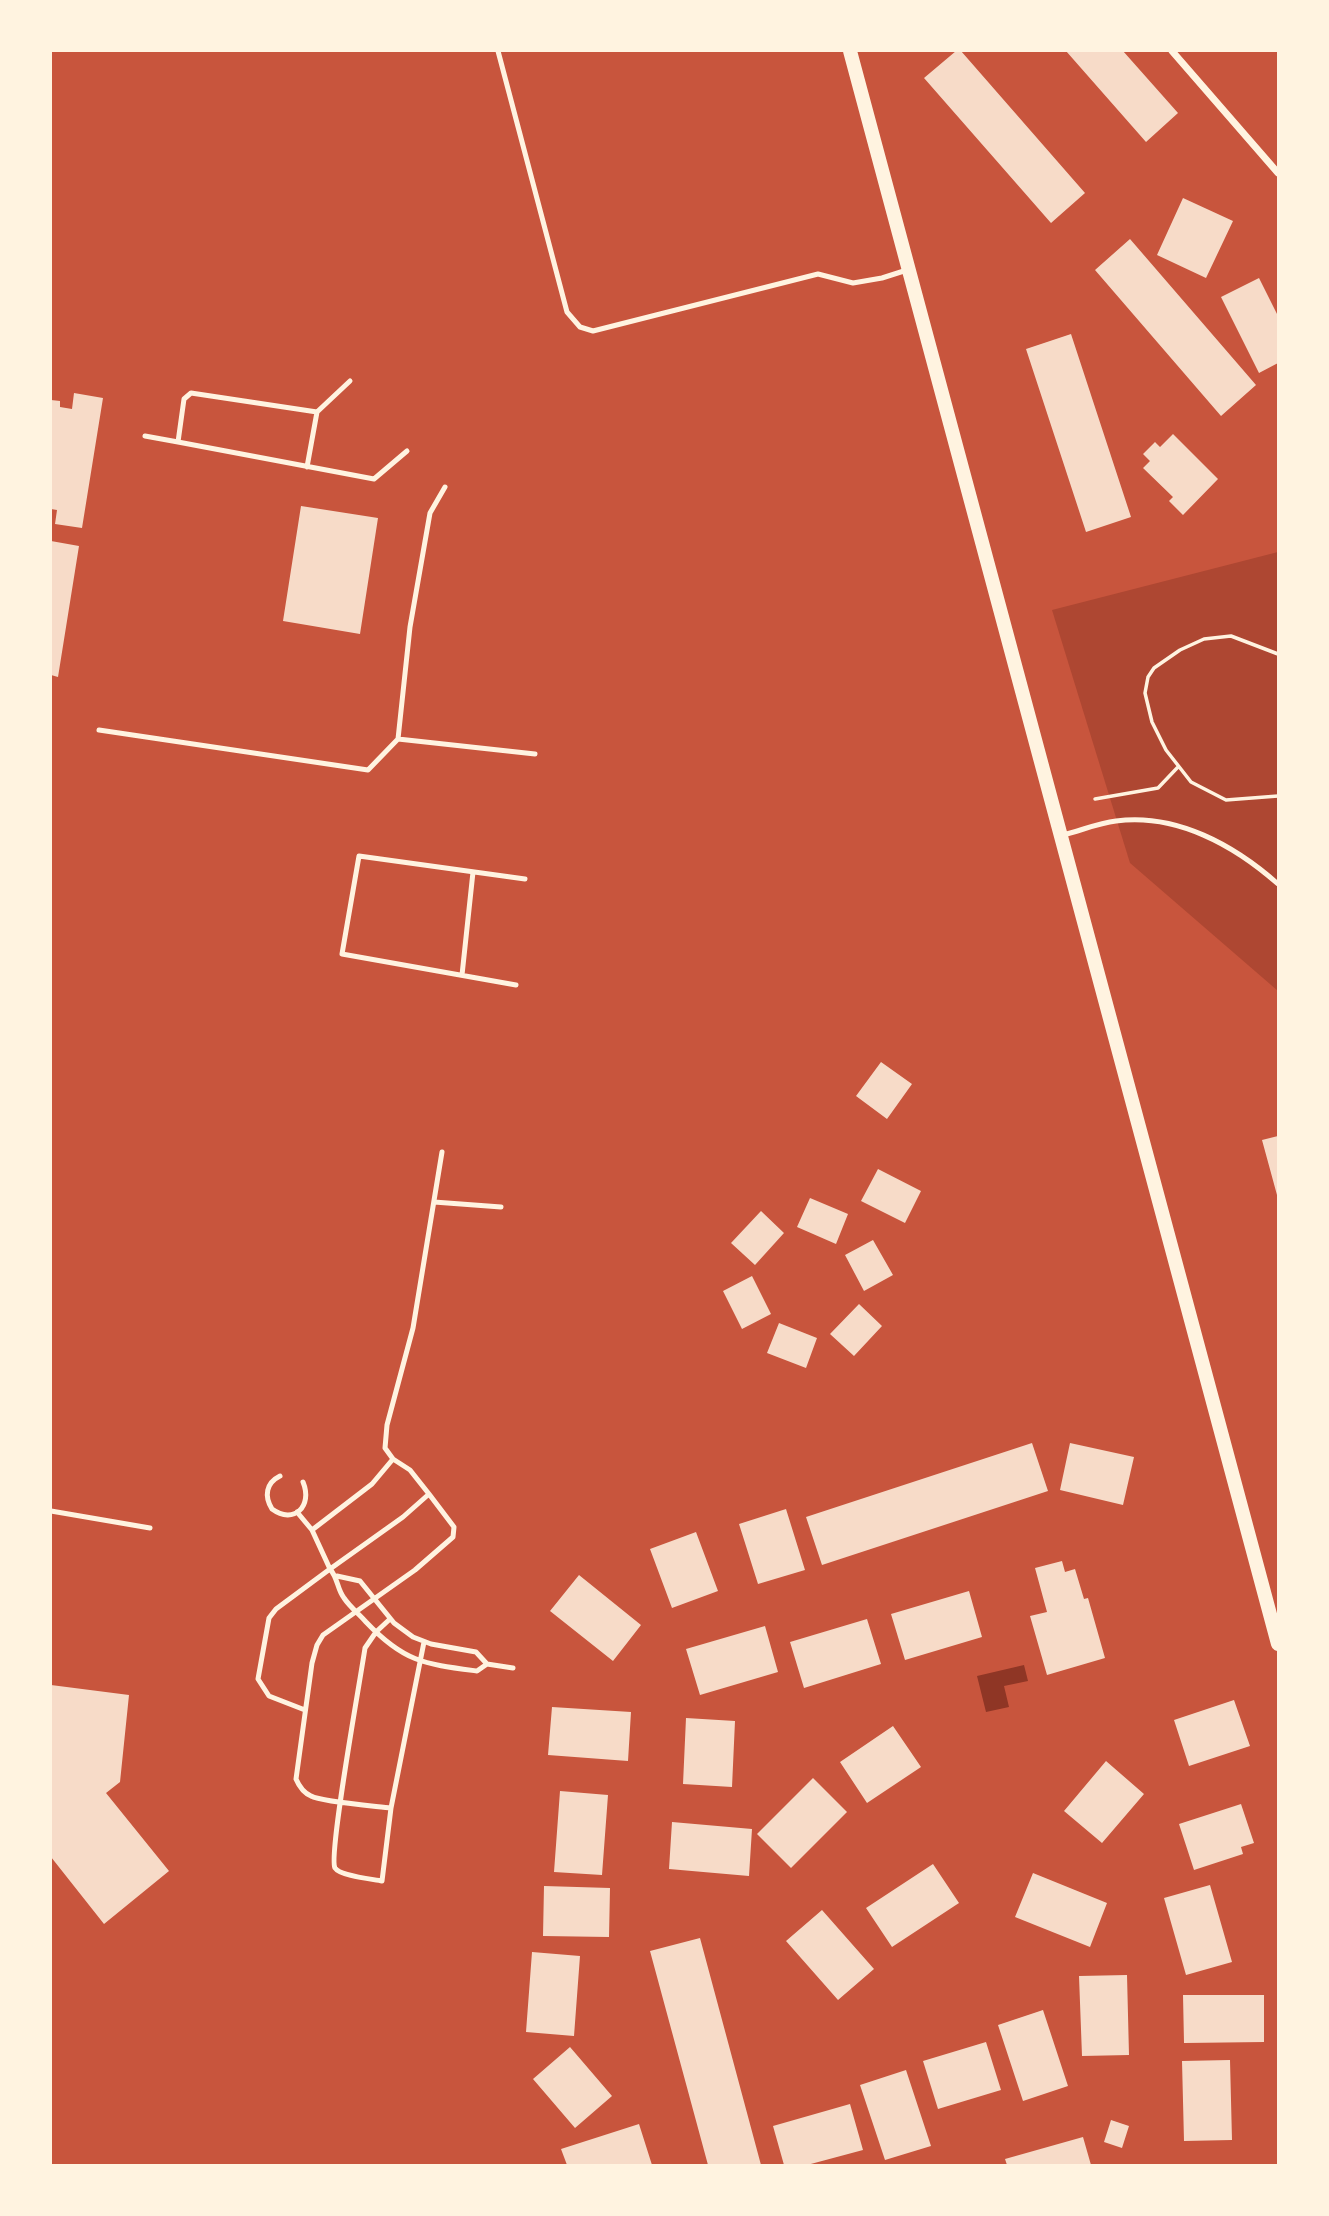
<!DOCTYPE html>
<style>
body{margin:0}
#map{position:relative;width:1329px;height:2216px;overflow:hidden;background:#c8553d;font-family:"Source Serif 4",serif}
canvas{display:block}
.frame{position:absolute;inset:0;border:52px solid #fff3e0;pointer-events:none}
</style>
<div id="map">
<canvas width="1329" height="2216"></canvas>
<div class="frame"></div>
</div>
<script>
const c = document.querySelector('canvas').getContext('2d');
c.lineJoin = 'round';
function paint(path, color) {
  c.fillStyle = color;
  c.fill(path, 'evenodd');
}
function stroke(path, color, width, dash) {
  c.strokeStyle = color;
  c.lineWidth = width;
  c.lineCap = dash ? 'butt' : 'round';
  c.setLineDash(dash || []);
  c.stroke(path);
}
paint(new Path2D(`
 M1278,552V991L1130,863L1052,610Z`), '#ae4732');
paint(new Path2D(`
 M1024,1665L1028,1681L1004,1686L1009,1707L986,1712L977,1676Z`), '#8f3625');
paint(new Path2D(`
 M956,51H961L1085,193L1051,223L924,78Z
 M1066,51H1123L1178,113L1146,142Z
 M1183,198L1233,221L1206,278L1157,255Z
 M1130,239L1256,385L1221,416L1095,270Z
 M1259,278L1278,316V363L1259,373L1221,297Z
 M1071,334L1131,517L1086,532L1026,349Z
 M74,393L103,398L82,528L55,524L57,510L51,509V400L60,401V407L72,409Z
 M1173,434L1218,479L1183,515L1169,501L1173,497L1143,468L1150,461L1143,454L1155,442L1160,447Z
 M301,506L378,518L360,634L283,621Z
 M51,541L79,546L58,677L51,675Z
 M881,1062L912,1084L887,1119L856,1096Z
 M1278,1136V1195H1277L1262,1140Z
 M878,1169L921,1191L905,1223L861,1201Z
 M810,1198L848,1214L836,1244L797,1227Z
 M761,1211L784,1233L755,1265L731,1243Z
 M873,1240L893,1275L864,1291L845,1255Z
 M752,1276L771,1314L742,1329L723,1291Z
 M859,1304L882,1326L854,1356L830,1334Z
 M779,1323L817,1338L806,1368L767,1353Z
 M1032,1443L1048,1491L822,1565L806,1517Z
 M1070,1443L1134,1457L1123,1505L1060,1490Z
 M786,1509L805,1570L758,1584L739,1524Z
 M696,1532L718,1591L672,1608L650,1549Z
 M1062,1561L1065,1572L1075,1569L1084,1599L1088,1598L1105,1658L1047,1675L1030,1616L1047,1612L1035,1568Z
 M579,1575L641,1625L613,1661L550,1611Z
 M969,1591L982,1637L905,1660L891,1614Z
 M867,1619L881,1664L804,1688L790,1642Z
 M765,1626L778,1672L700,1695L686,1649Z
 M51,1685L129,1695L120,1782L106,1793L169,1871L104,1924L51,1857Z
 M1234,1700L1250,1746L1189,1766L1174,1720Z
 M552,1707L631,1712L628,1761L548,1755Z
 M686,1718L735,1721L732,1787L683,1784Z
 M893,1726L921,1767L867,1803L840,1762Z
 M1106,1761L1144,1794L1102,1843L1064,1811Z
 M813,1778L847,1812L791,1868L757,1834Z
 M560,1791L608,1795L602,1875L554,1872Z
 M1241,1804L1254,1843L1241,1847L1243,1854L1194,1870L1179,1824Z
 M672,1822L752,1829L749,1876L669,1869Z
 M933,1864L959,1903L892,1947L866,1908Z
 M1033,1873L1107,1903L1090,1947L1015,1917Z
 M1210,1885L1232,1962L1186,1975L1164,1898Z
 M544,1886L610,1888L609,1937L543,1936Z
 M822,1910L874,1969L838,2000L786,1941Z
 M700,1938L761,2165H708L650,1951Z
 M532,1952L580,1956L574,2036L526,2032Z
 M1127,1975L1129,2055L1082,2056L1079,1976Z
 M1183,1995H1264V2042L1184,2043Z
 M1043,2010L1068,2086L1023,2101L998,2025Z
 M986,2042L1001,2090L938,2109L923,2061Z
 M570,2047L612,2096L575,2128L533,2079Z
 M1230,2060L1232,2140L1184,2141L1182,2061Z
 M906,2070L931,2146L885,2160L860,2085Z
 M850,2104L863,2150L807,2165H784L773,2126Z
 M1111,2120L1129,2126L1122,2148L1104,2142Z
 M639,2124L652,2165H567L561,2149Z
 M1083,2137L1091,2165H1007L1005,2159Z`), '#f7dbc8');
stroke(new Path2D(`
 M1278,654L1231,636L1204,639L1180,650L1154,668L1148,677L1145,693L1152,722L1166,750L1191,782L1226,800L1278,796
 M1095,799L1158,788L1178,767`), '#fff3e0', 3.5);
stroke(new Path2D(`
 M498,51L567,312L580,327L593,331L818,274L853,283L882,278L907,270
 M350,381L317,412L191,393L184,399L178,442L374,479L407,451
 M145,436L178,442
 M307,467L317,412
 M445,487L430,513L410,627L398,739L535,754
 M99,730L368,770L398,739
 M1063,835C1080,831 1098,823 1116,821C1176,813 1234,845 1278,884
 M462,975L473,872
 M516,985L342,954L359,856L525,879
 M442,1152L413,1328L387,1425L385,1448L393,1459L410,1470L429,1494L403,1517L330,1569C338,1578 337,1589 344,1598C350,1607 359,1614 366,1622C404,1662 424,1664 477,1671L487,1664
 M434,1202L501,1207
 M280,1476C266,1483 264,1496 272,1509C294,1525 313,1506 303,1482
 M51,1511L150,1528
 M297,1512L312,1530L330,1569L276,1609L269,1618L258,1679L269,1696L305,1710
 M312,1530L372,1484L393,1459
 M337,1576L360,1581L394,1623L413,1637L431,1644L476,1652L487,1664L513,1668
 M390,1619L376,1632L365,1648C361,1676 328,1856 335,1868C340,1876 372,1879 382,1881L391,1808C375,1806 322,1802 311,1796C304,1793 299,1786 296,1779L312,1663L317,1645L323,1635L415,1570L453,1537L454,1527L429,1494
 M391,1808L424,1642`), '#fff3e0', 5);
stroke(new Path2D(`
 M1172,51L1278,173`), '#fff3e0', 7);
stroke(new Path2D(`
 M850,51L1278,1644`), '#fff3e0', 14);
</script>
